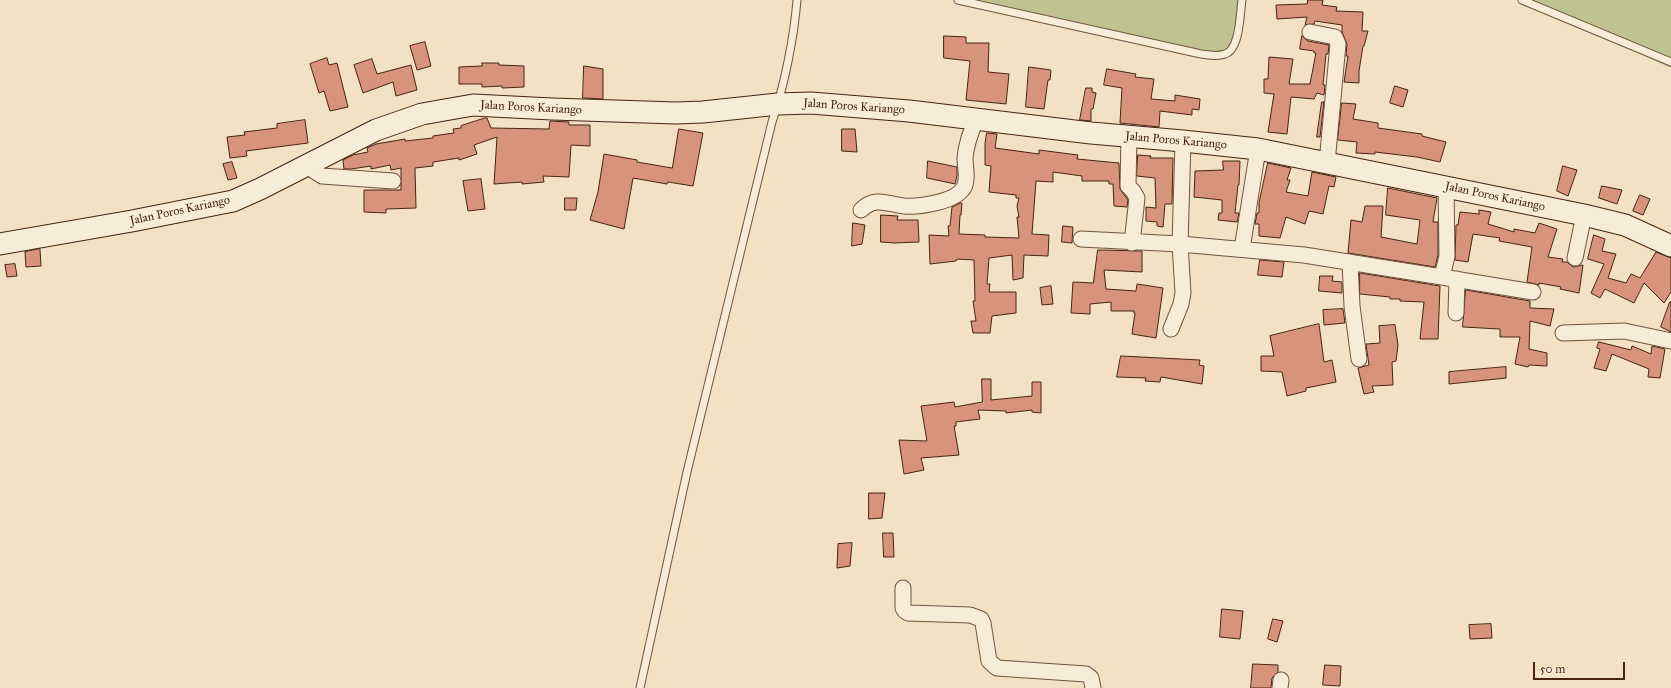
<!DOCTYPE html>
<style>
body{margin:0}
#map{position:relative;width:1671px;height:688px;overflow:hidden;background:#f3e1c3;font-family:"IM FELL Great Primer",serif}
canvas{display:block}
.scale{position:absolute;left:1533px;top:662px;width:92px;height:18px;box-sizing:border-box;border:2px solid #462412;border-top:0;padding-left:5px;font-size:12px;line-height:14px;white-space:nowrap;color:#462412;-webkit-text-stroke:3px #f7ecd8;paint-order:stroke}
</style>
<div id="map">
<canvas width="1671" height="688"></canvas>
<div class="scale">50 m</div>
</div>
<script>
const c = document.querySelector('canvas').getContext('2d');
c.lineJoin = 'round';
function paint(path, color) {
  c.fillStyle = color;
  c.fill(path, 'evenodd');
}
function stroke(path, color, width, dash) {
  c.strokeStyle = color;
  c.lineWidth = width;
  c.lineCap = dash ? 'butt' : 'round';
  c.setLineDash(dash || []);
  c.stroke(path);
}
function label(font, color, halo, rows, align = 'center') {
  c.font = font + ' "IM FELL Great Primer",serif';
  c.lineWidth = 3.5;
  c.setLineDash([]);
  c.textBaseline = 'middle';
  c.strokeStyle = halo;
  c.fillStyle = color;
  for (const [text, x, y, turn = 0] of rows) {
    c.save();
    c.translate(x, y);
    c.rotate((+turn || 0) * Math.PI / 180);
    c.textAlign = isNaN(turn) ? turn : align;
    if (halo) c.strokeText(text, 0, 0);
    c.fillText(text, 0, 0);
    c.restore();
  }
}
paint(new Path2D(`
 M978,0H1245L1238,47L1224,55Z
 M1520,0H1671V68Z`), '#bfc291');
const building = new Path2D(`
 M1308,0H1323L1322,5L1337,7L1336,11L1363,12L1362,31H1368L1364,46H1363L1359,71V83L1344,82L1348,56H1346L1347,44L1342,32V25L1315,21L1314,24L1305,25L1307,17L1277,19L1276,5L1307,4Z
 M944,36L966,37V43H989L988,72L1009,74L1006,104L966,100L970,61L944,58Z
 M1302,36L1308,41L1329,45L1328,54H1326L1323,85H1325L1324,95L1317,93L1314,99L1291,97L1287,134L1268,132L1274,94L1264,93V79H1268L1269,57L1293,59L1289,84H1310L1316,53H1314V51L1300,49Z
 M425,42L431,66L417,70L410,46Z
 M327,58L329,65L337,63L348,107L330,111L324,91L319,93L310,64Z
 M372,59L377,74L411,65L417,90L396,96L393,82L363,93L354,65Z
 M482,63H499V65L524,66V87L502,88V86L482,87V84H459V67L482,66Z
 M584,66L603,69V99L583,98Z
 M1029,67L1051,70L1050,80H1048L1044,109L1026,107Z
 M1107,69L1136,74L1135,77L1154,79L1151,99L1175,101V95L1200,99L1199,110L1192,109V115L1160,111L1159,127L1120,123L1122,88L1104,85Z
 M1395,86L1408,90L1403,107L1390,103Z
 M1086,88H1092V92L1096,93L1093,109H1091V121L1080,120Z
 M1322,102H1324L1320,137H1317Z
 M1342,103L1356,104L1353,119L1378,123V128L1422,134V136L1446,142L1440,162L1417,157L1375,152V154L1356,153L1357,142L1338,140Z
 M485,118H487L491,128L549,129L550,121L569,122V125H590V146L571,145L569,177L543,176L544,182L522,184V182L494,184L497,137L474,145L477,154L459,160V158L433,162V166L415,168L416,208L386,209V213L364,212V190H401V168L391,170L390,165L371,169V166L351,169H344L343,160L353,155L368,152L367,148L376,144L405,139V141L433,138V136L454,133L453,129L461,128V126Z
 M305,120L308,143L246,151L247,156L230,158L227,137L245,135L244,132L277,128V124Z
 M679,129L703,133L693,186L668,182L667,184L633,178L624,229L590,220L598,192L604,154L637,160V162L672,168Z
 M842,129H855L857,152L842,151Z
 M987,133L997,134L995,148L1039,154V150L1078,155L1077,159L1119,163L1120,189L1128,200L1127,207L1114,206L1113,184H1109V181H1082V176L1053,172V182L1036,181L1032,234L1049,235L1048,256L1024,255L1023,278L1013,280L1012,255L989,258L987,284H990L989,292H1016V313L992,316L990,333H973L971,321H976L973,301H975L974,260L957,259L956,261L930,264L929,235L949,236L948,226H950L952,207L960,203H962L961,215H960L959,234L985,235V237L1019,238L1017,217H1019L1017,206L1019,198H1016V195L989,192L991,166L985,165V144Z
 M1138,155L1151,156L1150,158H1173L1172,204H1165L1163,227L1157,226V222L1146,221V207L1156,208L1155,178L1137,176Z
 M928,161L957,167V176L955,184L927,178Z
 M1223,161H1240L1239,185H1238L1235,213H1239L1237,222L1218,220L1219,213H1222V200L1194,197L1195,171L1223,170Z
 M232,162L237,178L228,180L223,164Z
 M1268,163L1291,168L1287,180H1290L1286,192L1308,196L1312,172L1336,177L1334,187L1329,186L1323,214L1309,211L1305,224L1286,217L1280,238L1259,236V224H1255L1257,213H1259V203Z
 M1563,166L1577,170L1568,196L1557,191Z
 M481,179L485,209L468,211L463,181Z
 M1602,186L1622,190L1617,204L1599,198Z
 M1388,188L1437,198L1433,222H1438V255L1435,267L1348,253L1351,220L1362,222L1365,206H1383L1381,237L1417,244L1420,220L1386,215Z
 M1640,195L1650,199L1643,215L1633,211Z
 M565,198H577L576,210H565Z
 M1479,210L1491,212L1488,224L1514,232V229L1535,233L1539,223L1557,229L1548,257L1563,259L1562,262H1567L1573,267L1583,265L1579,293L1560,289L1561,287L1539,283V285L1527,282L1532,247L1499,241L1500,238L1473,234L1468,262L1455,260L1456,225H1458L1460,212L1479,214Z
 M881,215L898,216L897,220H918L919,242L894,243L881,242Z
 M853,223L865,225L862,244L852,246Z
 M1063,226L1073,227L1072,243L1062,242Z
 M1594,235L1605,239L1602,251L1616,254L1608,278L1626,283L1631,274L1640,278L1656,252L1671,258V292L1664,303L1644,283L1634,303L1605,289L1600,298L1591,293L1604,264L1588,259Z
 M40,249L41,266L26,267L25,252Z
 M1098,250L1142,251V272L1104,270L1106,289L1136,291L1137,284L1163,288L1156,338L1132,334L1135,313H1134V311H1111V302L1090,304V314L1071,313L1073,282L1093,283Z
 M1260,260L1284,262L1282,277L1258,275Z
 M15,264L17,276L7,277L5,265Z
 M1360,273L1440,286L1438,339H1420L1424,302L1400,301V299H1390V297L1360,294Z
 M1320,276H1333L1332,281L1342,282V293L1319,291Z
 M1051,286L1053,304L1042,305L1040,288Z
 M1466,290L1530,301V308L1554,309L1550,326L1530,321L1529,349L1547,353V366L1529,365L1528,367L1515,364L1520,337H1500V329L1463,327Z
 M1670,302H1671V332L1661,327Z
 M1343,309L1345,323L1324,325L1323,310Z
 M1319,324L1324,362L1332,360L1336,382L1306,388V391L1287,396L1282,372L1261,371V356H1274L1270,336Z
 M1395,325L1398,345L1396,361L1392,362L1393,385L1372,386L1374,392L1364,394L1358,368L1369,365L1366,344L1380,343L1379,326Z
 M1599,342L1631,350L1632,346L1651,354L1652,346L1665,349L1660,378L1648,377L1649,369L1612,354L1606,371L1594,368L1600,349L1597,348Z
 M1121,356L1200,360L1199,365L1204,366L1202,384L1161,377L1160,382L1145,381L1146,378L1117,377Z
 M1506,367V378L1449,384V372Z
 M982,379H991V400L1032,396V382H1041V413L1032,412V410L1006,413V411L978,410L980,419L956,422V426H954L959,455L921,458L924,470L904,474L899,440L927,441L921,406L954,402L955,407L982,402Z
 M869,493H885L882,518L869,519Z
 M883,533H893L894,557H884Z
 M852,543L850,566L837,568L838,544Z
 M1222,609L1243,611L1240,639L1220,637Z
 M1273,619L1283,621L1277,642L1268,639Z
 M1491,624L1492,638L1470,639L1469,625Z
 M1253,664L1278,665V672L1272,678L1271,688H1251Z
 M1325,665L1341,666L1340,686L1323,685Z`);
paint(building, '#d7937c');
stroke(building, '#462412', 1);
const lane = new Path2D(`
 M958,0L1201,54C1209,55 1217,57 1225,54C1240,50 1240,13 1242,0
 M1522,0L1671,62
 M640,688L687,472L772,122C784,87 794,38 797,0`);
const street = new Path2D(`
 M1310,32L1335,37L1338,44L1327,163
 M1129,136L1128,186L1133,191L1137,198L1132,243
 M305,165L322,176L393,181
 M861,210C876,196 886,204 904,206C920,207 959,202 965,185C968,176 965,167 965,158C966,144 971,132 976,119
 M1081,239L1180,244L1304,255L1442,277L1447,256L1446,187
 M1242,249L1258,149
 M1575,258L1584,215
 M1350,262L1352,306L1359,359
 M1442,277L1533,292
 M1456,313L1457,279
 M1171,329L1181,304L1183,293L1180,244L1183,141
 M1563,333L1624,331L1671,341
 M903,588V608L905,611L908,613L970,615L981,619L983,623L989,661L997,668L1086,674L1091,678L1093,688
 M1280,688L1281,680`);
const secondary = new Path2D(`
 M0,244L132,221L233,201L260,189L376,130L422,114L473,105L552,109L676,113L703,112L778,104L811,103L909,111L1091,133L1183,141L1258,149L1584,215L1625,225L1671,246`);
stroke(lane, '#71533e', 9);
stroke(street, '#71533e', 17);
stroke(secondary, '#462412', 23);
stroke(lane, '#f7ecd8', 7);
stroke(street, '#f7ecd8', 15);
stroke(secondary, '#f7ecd8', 21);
label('12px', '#462412', '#f7ecd8', [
 ["Jalan Poros Kariango",854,107,4],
 ["Jalan Poros Kariango",531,108,3],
 ["Jalan Poros Kariango",1176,141,5],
 ["Jalan Poros Kariango",1495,197,12],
 ["Jalan Poros Kariango",180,211,-12]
]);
</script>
